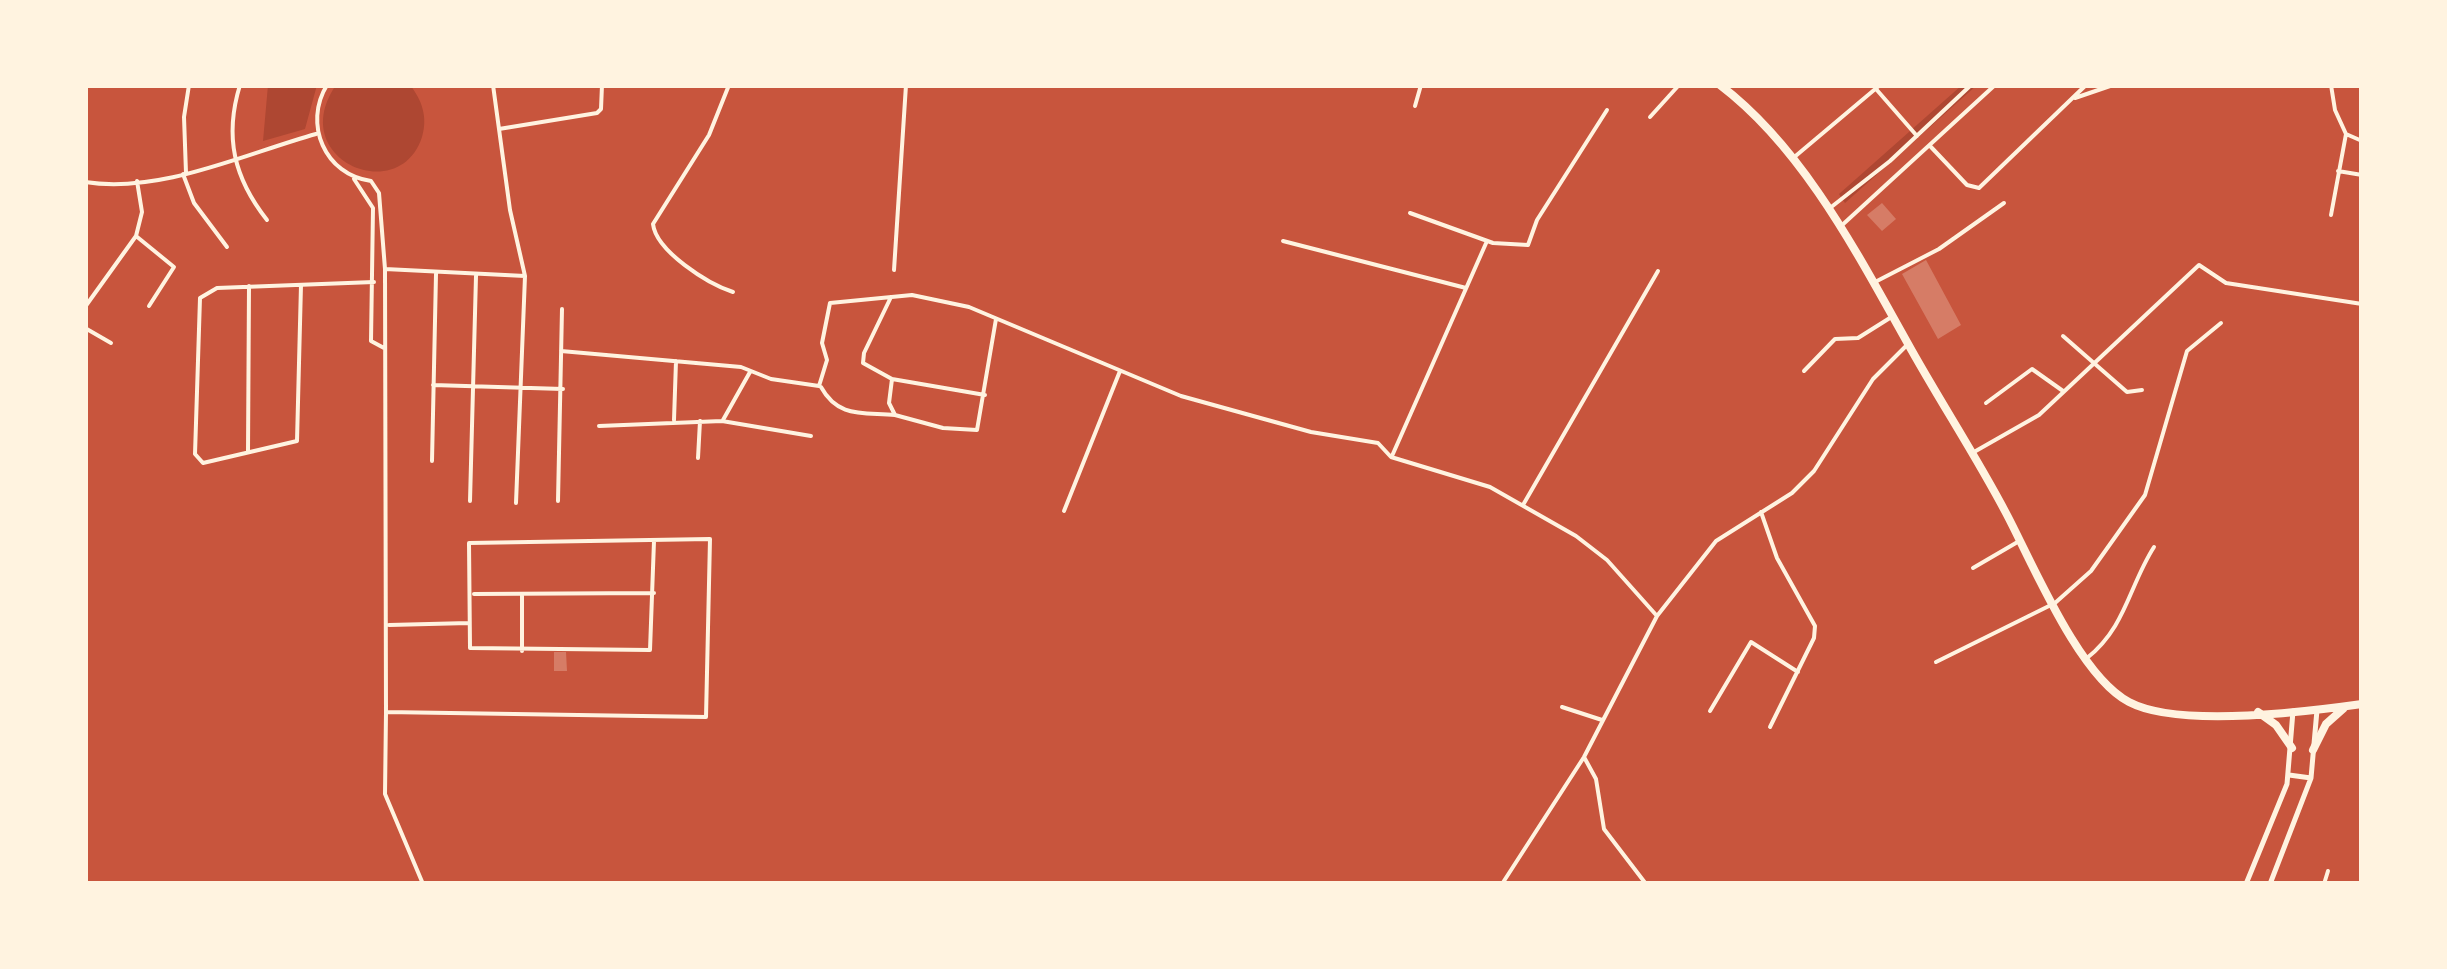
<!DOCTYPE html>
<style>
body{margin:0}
#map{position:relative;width:2447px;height:969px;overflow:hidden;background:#c8553d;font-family:Literata,serif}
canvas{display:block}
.frame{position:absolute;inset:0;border:88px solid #fff3e0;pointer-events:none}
</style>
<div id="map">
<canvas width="2447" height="969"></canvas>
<div class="frame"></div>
</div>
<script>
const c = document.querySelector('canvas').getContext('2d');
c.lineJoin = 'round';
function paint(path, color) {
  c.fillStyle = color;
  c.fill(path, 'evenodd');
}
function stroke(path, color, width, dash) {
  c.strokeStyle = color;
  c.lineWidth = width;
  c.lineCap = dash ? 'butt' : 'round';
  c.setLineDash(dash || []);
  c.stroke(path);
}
paint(new Path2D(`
 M268,85H317L305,129L263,141Z
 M336,85H410C422,100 428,117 422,137C399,208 285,159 336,85Z
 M1962,85H1977L1845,203L1839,194Z`), '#ae4732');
paint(new Path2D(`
 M1882,203L1896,219L1882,231L1867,215Z
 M1926,260L1961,325L1938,339L1902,274Z
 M554,652H566L567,671H554Z`), '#d67c66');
stroke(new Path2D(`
 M240,85C224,137 234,178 267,220
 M327,85C303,124 325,175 371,181L379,193L385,269L386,712L706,717L710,539L469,543L470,648L650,650L654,541
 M493,85L499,129
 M729,85L709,135L653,224C656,251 708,284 733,292
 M2331,85L2335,110L2346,134L2362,141
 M1876,89L1917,136
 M2075,98L2113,85
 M1415,106L1421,85
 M1650,117L1679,85
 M1931,147L1967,185L1979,188L2086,85
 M1792,159L1880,85
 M2338,171L2362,175
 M186,173L184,117L189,85
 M183,174L194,203L227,247
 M354,179L373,208L371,341L384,348
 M137,181L142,212L136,236L174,267L149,306
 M85,182C161,194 244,154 316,134
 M1830,208L1890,161L1971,85
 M1410,213L1493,243L1528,245L1537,220L1607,110
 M2331,215L2346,134
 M1840,227L1995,85
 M1283,241L1466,288
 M385,269L525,276
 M894,270L906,85
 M1877,281L1939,249L2004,203
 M301,285L297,441L203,463L195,454L200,298L217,288L374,282
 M891,297L864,353L863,363L892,379L889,403L895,415L943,428L977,430L996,319
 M85,307L136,236
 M85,328L111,343
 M2063,336L2127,392L2142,390
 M561,351L741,367L771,379L819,386L827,360L822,343L830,303L912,295L969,307L1181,396L1311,432L1378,443L1391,457L1490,487L1576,536L1607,560L1657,616
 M1804,371L1835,339L1858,338L1893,316
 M892,379L985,395
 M433,385L563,389
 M821,387C838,418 862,412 895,415
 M1986,403L2032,369L2063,391
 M674,420L676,361
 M723,420L750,372
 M599,426L722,421L811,436
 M248,452L249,286
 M1974,452L2039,415L2199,265L2226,283L2362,304
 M1392,456L1487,241
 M698,458L700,421
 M432,461L436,274
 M470,501L476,276
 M558,501L562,309
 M516,503L525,276L510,210L499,129L597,113L601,109L602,85
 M1523,505L1658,271
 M1064,511L1120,371
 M1761,512L1777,558L1815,626L1814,638L1770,727
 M1973,568L2021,540
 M474,594L654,593
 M522,596V651
 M389,625L469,623
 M2087,658C2126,627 2129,586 2154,547
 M1936,662L2055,603L2091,571L2145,495L2187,351L2221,323
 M1562,707L1602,720
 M1710,711L1751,642L1798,672
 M386,712L385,794L423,884
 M1584,757L1596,779L1604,829L1646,884
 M1502,884L1584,757L1657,616L1716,541L1792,493L1814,471L1873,379L1908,344
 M2324,884L2328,871`), '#fff3e0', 4);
stroke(new Path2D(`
 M2289,775L2311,778
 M2246,884L2287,784L2293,711
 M2270,884L2311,778L2317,710`), '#fff3e0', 5);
stroke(new Path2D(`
 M1720,85C1803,148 1857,253 1907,342C1939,400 1975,454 2006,513C2033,564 2079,676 2129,702C2178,728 2305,712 2362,704
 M2258,712L2276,725L2292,748
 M2313,750L2326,724L2344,708`), '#fff3e0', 8);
</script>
